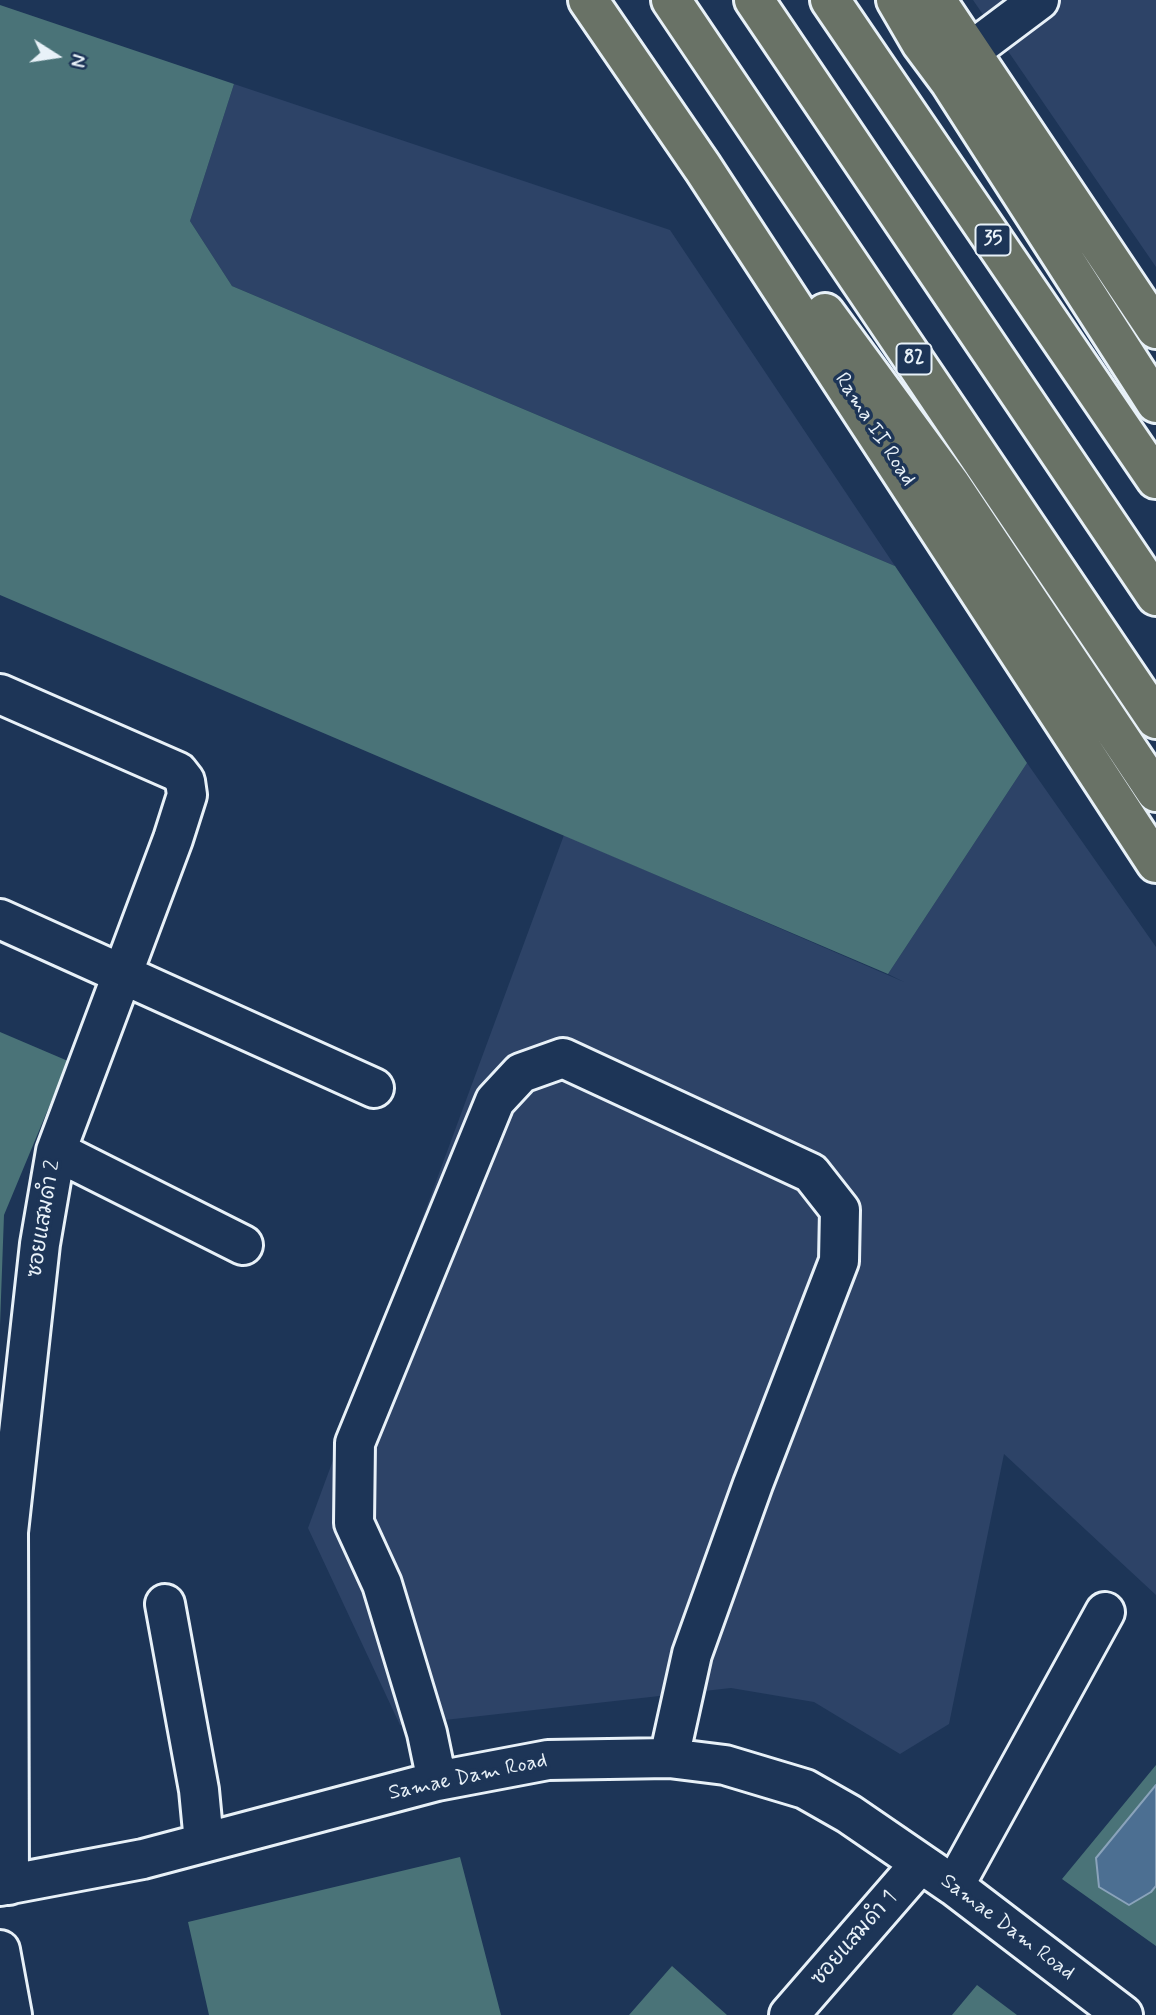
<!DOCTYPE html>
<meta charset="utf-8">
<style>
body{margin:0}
#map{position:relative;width:1156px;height:2015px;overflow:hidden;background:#1d3557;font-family:Mynerve,sans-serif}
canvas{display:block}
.north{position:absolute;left:21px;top:21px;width:70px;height:70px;-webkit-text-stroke:5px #1d3557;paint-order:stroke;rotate:102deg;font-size:19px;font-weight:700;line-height:28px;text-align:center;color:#e8f1f8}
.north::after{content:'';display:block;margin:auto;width:24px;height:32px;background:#e8f1f8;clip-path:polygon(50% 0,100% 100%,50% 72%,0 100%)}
</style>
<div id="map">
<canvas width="1156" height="2015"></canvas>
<div class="north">N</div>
</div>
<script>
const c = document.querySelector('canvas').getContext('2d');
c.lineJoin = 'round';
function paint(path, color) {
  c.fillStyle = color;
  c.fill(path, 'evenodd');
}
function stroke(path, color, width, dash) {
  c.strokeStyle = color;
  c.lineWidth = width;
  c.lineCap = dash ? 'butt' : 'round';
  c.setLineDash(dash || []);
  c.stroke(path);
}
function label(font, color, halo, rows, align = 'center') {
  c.font = font + ' Mynerve,"Playpen Sans Thai",sans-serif';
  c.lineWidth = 7;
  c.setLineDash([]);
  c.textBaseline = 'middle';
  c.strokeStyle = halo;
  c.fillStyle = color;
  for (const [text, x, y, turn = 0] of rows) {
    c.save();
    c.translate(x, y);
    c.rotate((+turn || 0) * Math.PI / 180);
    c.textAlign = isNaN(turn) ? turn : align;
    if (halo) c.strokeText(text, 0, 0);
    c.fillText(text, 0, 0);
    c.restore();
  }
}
paint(new Path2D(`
 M973,0H1156V267L1060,127Z
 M234,84L670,230L895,566L232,286L190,221Z
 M1027,763L1156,947V1595L1004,1454L949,1724L900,1754L814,1702L731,1688L400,1725L308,1528L564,835L904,982L888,974Z`), '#2d4367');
paint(new Path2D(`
 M0,5L234,84L190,221L232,286L895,566L1027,763L888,974L0,595Z
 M0,1032L68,1061L4,1215L0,1325Z
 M1156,1765V1785L1096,1858L1151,1892L1156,1886V1946L1062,1879Z
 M460,1857L501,2015H209L188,1922Z
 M672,1966L727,2015H629Z
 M977,1985L1017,2015H952Z`), '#4a7378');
const water = new Path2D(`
 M1156,1785V1886L1151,1892L1129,1905L1099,1887L1096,1858Z`);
paint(water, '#4c6f92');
stroke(water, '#8aa3bb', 2);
const minor = new Path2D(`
 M971,51L1039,0
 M0,694L178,772L185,781L187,795L173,839L56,1151L40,1244L8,1532L9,1885
 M0,919L374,1088
 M56,1151L243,1245
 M165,1604L199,1790L204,1842
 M437,1781L427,1733L382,1584L354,1523L355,1443L495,1101L521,1073L563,1058L811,1173L840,1210L839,1261L753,1484L692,1654L669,1758
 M0,1886L143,1859L437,1781L548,1760L669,1758L725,1765L805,1789L849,1814L954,1886L1123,2015
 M954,1886L1105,1612
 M0,1950L12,2015
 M789,2015L920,1864`);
const major = new Path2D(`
 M588,0L703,168L1156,863
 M896,0L921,43L950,82L1156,403
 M936,0L1156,329
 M825,313L951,485L1156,792`);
const highway = new Path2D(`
 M671,0L1156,719
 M754,0L1156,596
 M830,0L1156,479`);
stroke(minor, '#e8f1f8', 44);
stroke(major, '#e8f1f8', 44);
stroke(highway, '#e8f1f8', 44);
stroke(minor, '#1d3557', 38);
stroke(major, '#697266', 38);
stroke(highway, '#697266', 38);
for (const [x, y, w] of [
 [993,240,35],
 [914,359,35]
]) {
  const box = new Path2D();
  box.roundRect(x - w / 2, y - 15.5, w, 31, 5);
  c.fillStyle = '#1d3557';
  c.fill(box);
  stroke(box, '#e8f1f8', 2);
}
label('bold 19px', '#e8f1f8', null, [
 ["35",993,240],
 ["82",914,359]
]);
label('21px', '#e8f1f8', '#1d3557', [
 ["Rama II Road",874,430,57],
 ["ซอยแสมดำ 2",45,1219,-81],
 ["Samae Dam Road",468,1778,-12],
 ["Samae Dam Road",1007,1928,37],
 ["ซอยแสมดำ 1",855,1939,-49]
]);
</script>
